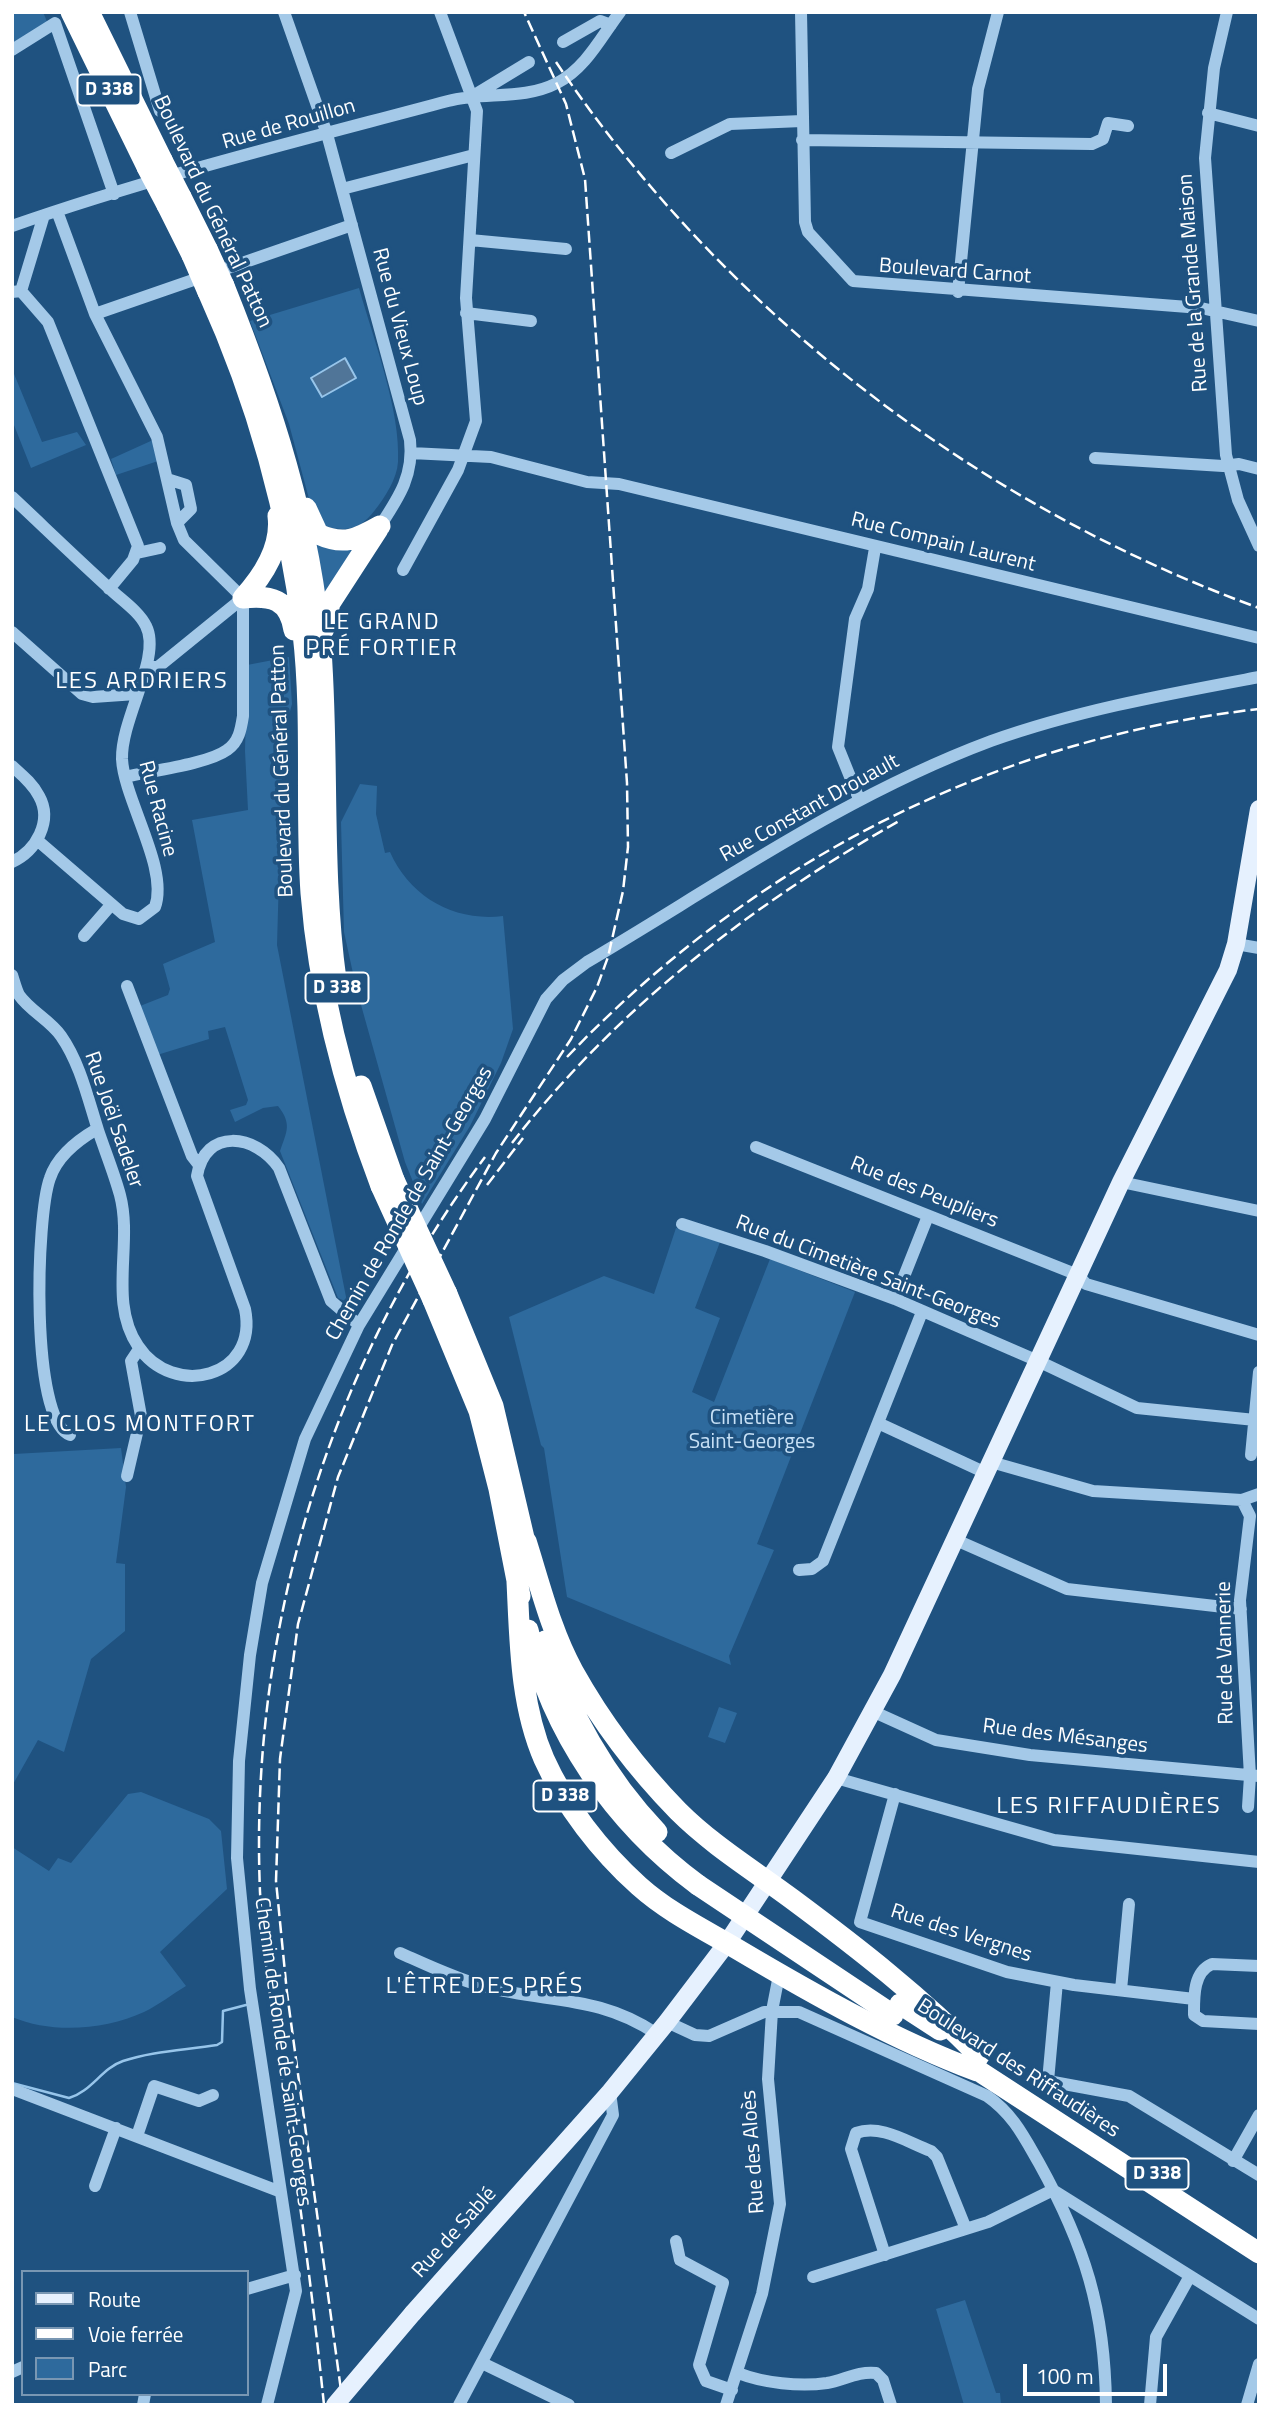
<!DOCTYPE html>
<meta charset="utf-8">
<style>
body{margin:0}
#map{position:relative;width:1271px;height:2417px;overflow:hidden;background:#1f5280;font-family:"Titillium Web",sans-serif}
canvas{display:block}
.frame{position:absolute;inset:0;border:14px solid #fff;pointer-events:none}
.legend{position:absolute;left:21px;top:2270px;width:228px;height:126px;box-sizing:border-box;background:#1f5280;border:2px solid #7997b3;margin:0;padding:9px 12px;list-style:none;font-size:21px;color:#fff}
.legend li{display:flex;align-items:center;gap:14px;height:35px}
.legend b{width:35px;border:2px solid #7997b3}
.scale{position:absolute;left:1023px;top:2364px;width:144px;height:32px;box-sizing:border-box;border:4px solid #fff;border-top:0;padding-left:9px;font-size:21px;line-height:24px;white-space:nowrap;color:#fff;-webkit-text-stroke:5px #1f5280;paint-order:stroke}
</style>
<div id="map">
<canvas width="1271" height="2417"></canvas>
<div class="frame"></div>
<ul class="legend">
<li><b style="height:9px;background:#e6f1fe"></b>Route</li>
<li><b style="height:9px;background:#fff"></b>Voie ferrée</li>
<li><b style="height:19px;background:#2e6a9d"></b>Parc</li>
</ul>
<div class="scale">100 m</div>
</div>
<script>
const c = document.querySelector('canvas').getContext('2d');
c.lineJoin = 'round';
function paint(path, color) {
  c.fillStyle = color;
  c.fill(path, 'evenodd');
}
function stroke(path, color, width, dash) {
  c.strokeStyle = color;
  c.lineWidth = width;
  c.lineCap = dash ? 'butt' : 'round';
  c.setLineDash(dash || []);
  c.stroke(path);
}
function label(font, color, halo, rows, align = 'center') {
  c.font = font + ' "Titillium Web",sans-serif';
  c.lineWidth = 7;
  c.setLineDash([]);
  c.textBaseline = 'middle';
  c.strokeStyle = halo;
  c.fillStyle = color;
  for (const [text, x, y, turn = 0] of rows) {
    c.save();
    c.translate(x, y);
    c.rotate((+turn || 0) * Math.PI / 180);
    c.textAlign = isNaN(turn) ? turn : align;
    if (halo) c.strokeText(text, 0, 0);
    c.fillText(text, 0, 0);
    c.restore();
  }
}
paint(new Path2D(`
 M12,12H43L48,24L12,45Z
 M359,288C373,338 401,411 398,462C397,479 385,497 375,510C360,530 346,532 324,526L312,510L289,424L250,321Z
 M12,369L42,442L77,432L86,445L31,468L12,420Z
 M153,440L158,461L116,475L111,459Z
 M310,535L357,545L326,602Z
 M289,657L292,704L283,737L277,945L347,1302L338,1298L280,1151C287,1131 292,1124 278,1106L263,1108L235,1122L230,1110L246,1105L248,1100L225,1027L208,1031L209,1039L157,1055L140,1006L168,995L170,989L163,964L215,942L192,820L248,810L245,751L247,665Z
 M360,784L377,786L376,814L385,853L390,852C410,897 454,922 503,916L513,1029L501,1063L470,1126L422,1204L405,1162L356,987L344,932L341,822Z
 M676,1228L720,1242L695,1308L720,1318L692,1392L714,1402L770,1259L855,1292L757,1544L774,1550L729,1656L731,1665L567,1597L544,1448L541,1445L509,1317L604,1276L654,1294Z
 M121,1448L126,1487L116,1563L125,1564V1631L91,1659L64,1752L38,1740L12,1786L14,1454Z
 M719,1707L737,1713L725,1743L708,1737Z
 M141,1792L209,1819L221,1831L227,1889L160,1952L186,1986C172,1994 159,2005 144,2012C105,2030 52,2034 12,2017V1847L49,1871L58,1858L71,1863L128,1794Z
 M965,2300L996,2393H1000L1001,2405H964L936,2309Z`), '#2e6a9d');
const water = new Path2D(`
 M345,358L356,378L322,397L311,378Z`);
paint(water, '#507598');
stroke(water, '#97c5ea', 2);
stroke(new Path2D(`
 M12,2083L69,2098C91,2092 102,2068 123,2061C152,2051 187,2050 217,2045L222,2042L223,2011L246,2005`), '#97c5ea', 2.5);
stroke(new Path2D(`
 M130,12L160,111
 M284,12L327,134L410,440C414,475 399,497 380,526
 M801,12L805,222L808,232L853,281L1201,308L1259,321
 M1227,12L1214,68L1205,158L1226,455L1238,500L1259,546
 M563,42L600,21L611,25
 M12,50L55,23L114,194
 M473,96L529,62
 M1208,113L1259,126
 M802,140L1092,144L1103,139L1108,123L1128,126
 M671,153L730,124L802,121
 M342,189L474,155
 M57,211L95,314L157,437L177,523L184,540L243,598
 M12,226C155,176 302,140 448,101C484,91 522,101 557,83C586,68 601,37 620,12
 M470,240L566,249
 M21,291L44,215
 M12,292L21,291L48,322L138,546L133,560L109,589
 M958,292L978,89L998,12
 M466,313L531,321
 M95,314L352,225
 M411,453L491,457L587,482L619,484L1259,638
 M1095,458L1223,466L1239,464L1259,469
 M167,479L186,485L191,509L177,523
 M12,497C44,527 76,558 109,588C120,599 139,611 146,626C162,657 121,718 122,759C124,800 169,868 155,907L139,919L123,914L37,840
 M137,553L160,548
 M403,570L458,470L476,421L466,298L477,111L440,12
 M12,632L82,694L93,697L136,694
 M146,667H158L243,598
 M12,766C22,775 33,784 39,796C53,821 36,851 12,862
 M125,777C150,771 208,764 227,750C239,742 241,729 243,716V598
 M859,799L838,747L855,619L868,589L875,548
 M84,936L111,905
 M1236,944L1259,948
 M12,975C14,981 16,989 19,995C30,1011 50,1020 61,1036C80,1063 88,1099 98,1130C105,1151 114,1173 120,1195C133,1244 108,1302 138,1346C173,1399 259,1378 245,1309L197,1176C205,1127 256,1134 279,1168L331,1301L359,1325
 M127,986L192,1156L199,1165
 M756,1147L1078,1275L1086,1284L1259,1335
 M1121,1182L1259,1211
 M682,1224L765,1251L895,1299L1038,1361L1137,1408L1255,1420
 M895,1299L928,1216
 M878,1423L986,1473
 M70,1435C30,1420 36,1216 50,1178C57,1157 78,1140 97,1129
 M1251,1455L1259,1372
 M991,1462L1093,1491L1242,1500L1259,1494
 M127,1476L141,1416L131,1361L139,1349
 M1242,1500L1250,1516L1240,1600L1250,1776L1248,1807
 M956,1540L1067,1589L1241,1609
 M799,1570L812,1569L823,1561L922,1312
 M872,1711L936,1740L1030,1755L1259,1776
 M836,1778L1054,1840L1259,1862
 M895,1794L860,1922L1007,1972L1074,1985L1194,1999
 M400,1953C427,1965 456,1979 486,1987C549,2003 599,1995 657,2034
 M1259,1966L1212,1964C1193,1972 1194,1997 1194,2015L1203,2021L1259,2024
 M1057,1982L1048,2081L1129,2096L1259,2175
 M1121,1990L1129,1904
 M667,2022L695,2035L709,2036L764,2012H799L987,2096C1013,2114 1024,2137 1039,2163C1085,2246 1105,2310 1106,2405
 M12,2089L281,2192
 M137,2136L154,2086L199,2101L213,2095
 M1233,2161L1259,2115
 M95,2186L116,2128
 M676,2241L680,2260L723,2283L699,2365L706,2381L732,2390
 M885,2255L851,2149L856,2133C881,2124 907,2142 931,2151L937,2157L966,2229
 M813,2277L988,2222L1053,2190L1259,2319
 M247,2289L295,2275
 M482,2363L569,2405
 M12,2372L23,2367
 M738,2373C763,2383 800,2387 827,2383C844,2380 858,2371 876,2373L883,2380L891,2405
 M143,2405L145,2394
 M267,2405L296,2291L250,1989L237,1858L239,1761L250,1655L262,1583L305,1439L359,1325L485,1119L546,999L563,980L587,962C719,884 846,795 991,741C1078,710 1168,694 1259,677
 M459,2405L613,2115L610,2092
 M726,2405L762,2294L780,2204L768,2079L772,2011L779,1975
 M1150,2405L1156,2337L1190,2276
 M1247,2405L1259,2364`), '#a4c9e8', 12);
stroke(new Path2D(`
 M413,2313L610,2092L667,2022L727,1943L836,1778L892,1675L1121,1182L1228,970L1236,944L1259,809`), '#e6f1fe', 18);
stroke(new Path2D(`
 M71,12L147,167
 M89,12L162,160
 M181,197L207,249
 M167,205L192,255
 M224,286C271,403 311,523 321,650C329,760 321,870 336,980
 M208,292C257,400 289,515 303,633C313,719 305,806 311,893C319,995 345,1091 381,1186
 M306,508L318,534C344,546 357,539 380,526
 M243,598C271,595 289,599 294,630
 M243,598C263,576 282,548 278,516
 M324,629L330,603L378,529
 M361,1086L394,1180
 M447,1294L493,1406L528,1555
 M433,1300L479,1411L499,1489L520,1596
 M526,1541C540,1585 551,1631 573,1671C602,1723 637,1769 678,1811C712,1845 753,1870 792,1899C858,1948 921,1997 979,2056
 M517,1582C520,1641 520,1704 544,1759C565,1806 601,1852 639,1886C668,1912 703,1929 737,1949C813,1994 894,2040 977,2071
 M528,1630C551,1732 615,1824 698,1885
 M545,1641C568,1711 606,1779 657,1832
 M900,2004L940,2030
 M968,2064L1259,2253`), '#fff', 21);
stroke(new Path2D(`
 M556,62C724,312 977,505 1259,608
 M567,1057C752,863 992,739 1259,709
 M512,1143C617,1008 751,905 899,821
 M487,1185L523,1138
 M324,2405C314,2307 301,2210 287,2113C276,2040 264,1966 260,1892C249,1630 328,1368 485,1157
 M343,2405L287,1993L276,1881L280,1759L298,1624L338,1477L392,1345L496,1153L571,1039L597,987L608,957L623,891L628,847L627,783L585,179L566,104L524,12`), '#fff', 2.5, [12, 5]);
stroke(new Path2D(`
 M335,2405L413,2313`), '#e6f1fe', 18);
stroke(new Path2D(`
 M162,160L181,197
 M147,167L167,205
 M207,249L224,286
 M192,255L208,292
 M394,1180L447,1294
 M381,1186L433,1300
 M698,1885L893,2015`), '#fff', 21);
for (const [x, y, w] of [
 [109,90,63],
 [337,988,63],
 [565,1796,63],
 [1157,2174,63]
]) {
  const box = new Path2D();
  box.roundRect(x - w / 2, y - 15.5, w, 31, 5);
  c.fillStyle = '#1f5280';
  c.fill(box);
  stroke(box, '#fff', 2);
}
label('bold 19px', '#fff', null, [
 ["D 338",109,90],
 ["D 338",337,988],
 ["D 338",565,1796],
 ["D 338",1157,2174]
]);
label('21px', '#fff', '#1f5280', [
 ["Rue de Rouillon",289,125,-16],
 ["Boulevard du Général Patton",212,212,65],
 ["Boulevard Carnot",955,272,4],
 ["Rue de la Grande Maison",1194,283,-94],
 ["Rue du Vieux Loup",399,327,75],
 ["Rue Compain Laurent",943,543,14],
 ["Boulevard du Général Patton",283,771,-92],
 ["Rue Racine",157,809,75],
 ["Rue Constant Drouault",810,809,-29],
 ["Rue Joël Sadeler",113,1120,71],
 ["Rue des Peupliers",924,1193,22],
 ["Chemin de Ronde de Saint-Georges",410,1204,-60],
 ["Rue du Cimetière Saint-Georges",868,1273,21],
 ["Rue de Vannerie",1226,1653,-91],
 ["Rue des Mésanges",1065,1737,7],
 ["Rue des Vergnes",961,1934,18],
 ["Chemin de Ronde de Saint-Georges",282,2052,82],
 ["Boulevard des Riffaudières",1018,2069,33],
 ["Rue des Aloès",754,2152,-94],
 ["Rue de Sablé",455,2233,-48]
]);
label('21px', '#c8e1f6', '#1f5280', [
 ["Cimetière",752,1419],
 ["Saint-Georges",752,1443]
]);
c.letterSpacing = '2px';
label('23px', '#fff', '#1f5280', [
 ["LE GRAND",382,623],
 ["PRÉ FORTIER",382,649],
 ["LE CLOS MONTFORT",140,1425],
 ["L'ÊTRE DES PRÉS",485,1987]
]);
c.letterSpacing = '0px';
c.letterSpacing = '2px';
label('24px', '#fff', '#1f5280', [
 ["LES ARDRIERS",142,682],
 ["LES RIFFAUDIÈRES",1109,1807]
]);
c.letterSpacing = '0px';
</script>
